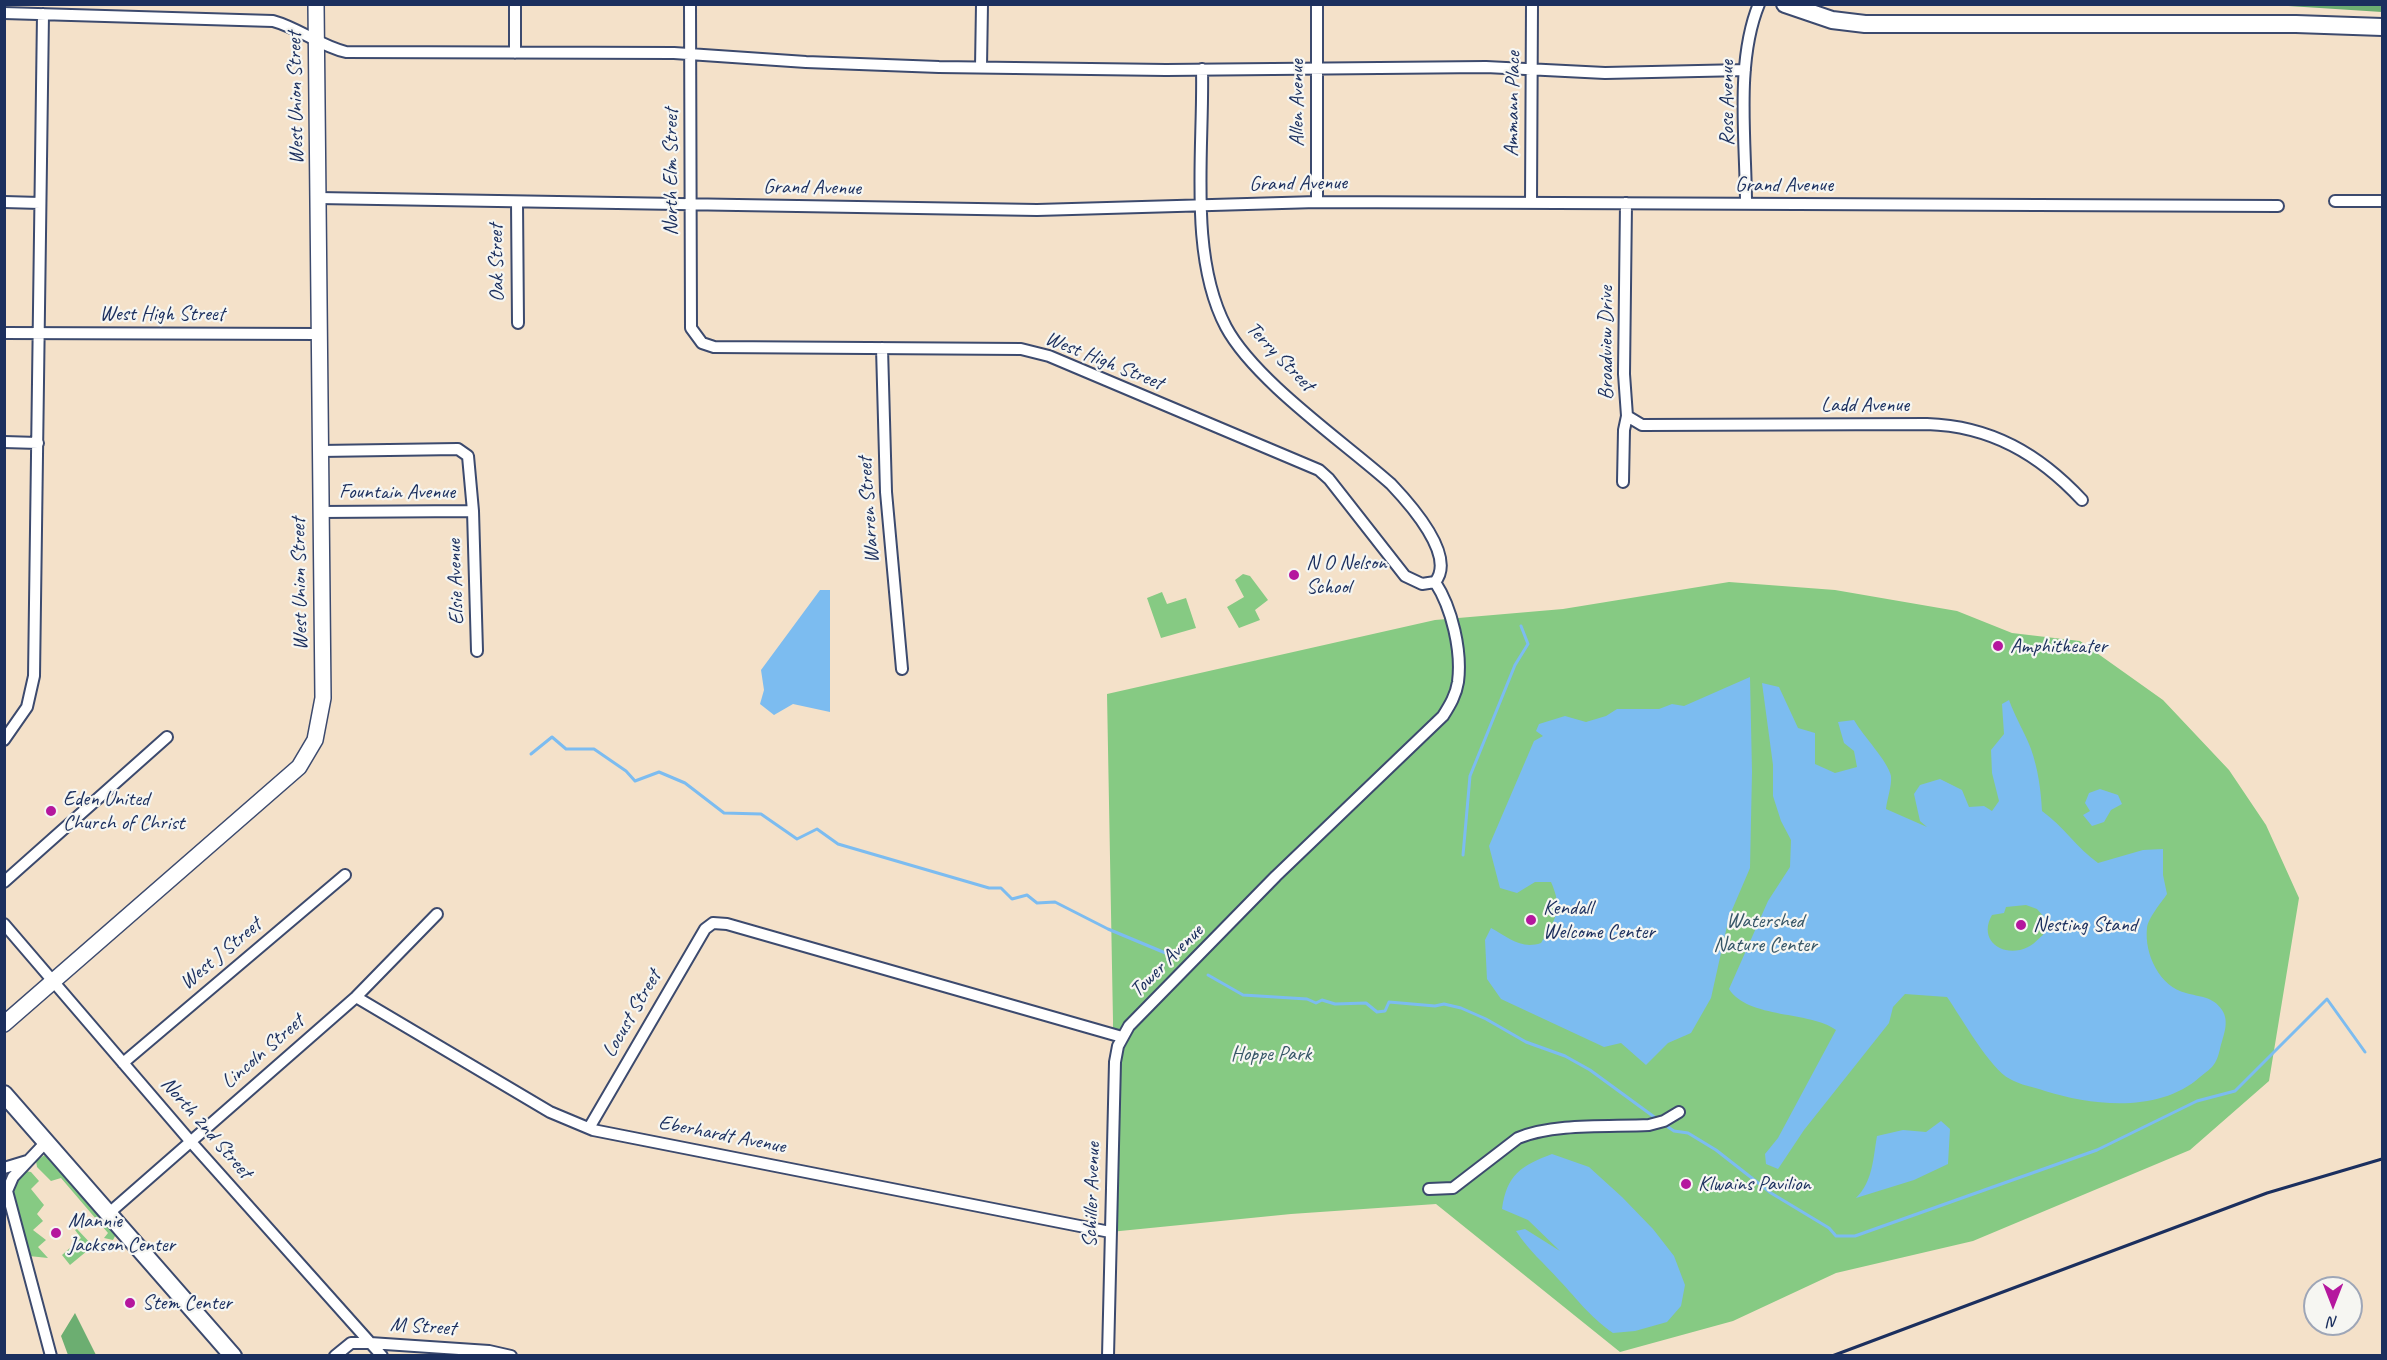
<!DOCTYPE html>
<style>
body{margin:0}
#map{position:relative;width:2387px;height:1360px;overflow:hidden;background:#f4e1c9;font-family:Caveat,sans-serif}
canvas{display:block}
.frame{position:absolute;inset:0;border:6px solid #1b2f5e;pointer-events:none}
.north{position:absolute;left:2303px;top:1276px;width:60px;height:60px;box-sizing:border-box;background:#f6f6f2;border:2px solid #9ea6b7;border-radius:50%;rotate:180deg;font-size:16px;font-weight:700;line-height:24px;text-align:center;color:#1b2f5e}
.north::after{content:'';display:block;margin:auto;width:21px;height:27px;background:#b5179e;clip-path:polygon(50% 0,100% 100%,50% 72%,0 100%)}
</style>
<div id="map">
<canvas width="2387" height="1360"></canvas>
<div class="frame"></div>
<div class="north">N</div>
</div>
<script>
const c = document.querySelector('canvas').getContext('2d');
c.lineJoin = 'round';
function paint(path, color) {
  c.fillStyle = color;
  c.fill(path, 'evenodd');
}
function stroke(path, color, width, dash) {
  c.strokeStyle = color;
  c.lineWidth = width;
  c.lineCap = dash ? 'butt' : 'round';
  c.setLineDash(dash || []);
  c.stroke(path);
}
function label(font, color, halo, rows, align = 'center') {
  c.font = font + ' Caveat,sans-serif';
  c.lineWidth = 4.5;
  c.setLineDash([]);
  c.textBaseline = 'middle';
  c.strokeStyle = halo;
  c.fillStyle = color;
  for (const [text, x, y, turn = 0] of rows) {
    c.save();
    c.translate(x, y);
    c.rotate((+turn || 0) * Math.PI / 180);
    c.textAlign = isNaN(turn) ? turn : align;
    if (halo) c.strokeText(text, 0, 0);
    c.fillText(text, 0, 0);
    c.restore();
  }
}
paint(new Path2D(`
 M1243,574L1250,576L1268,600L1255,610L1260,620L1239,628L1227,607L1244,597L1235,580Z
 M1729,582L1835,590L1957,611L2012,633L2080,641L2163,700L2229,770L2266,825L2299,898L2269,1081L2190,1150L1973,1241L1836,1273L1733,1321L1620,1352L1436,1204L1291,1214L1110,1232L1113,1021L1107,694L1435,620L1563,609Z
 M1162,592L1167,604L1186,598L1196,628L1161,638L1147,598Z
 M46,1154L116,1234L113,1240L104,1238L108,1233L61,1178L51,1181L37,1167L36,1161Z
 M26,1171L31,1172L39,1181L31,1189L44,1205L37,1214L43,1221L33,1230L46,1240L38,1247L48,1258L29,1256L12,1192L16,1181Z
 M77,1229L93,1246L70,1265L62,1255L81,1238L75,1230Z`), '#86ca83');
paint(new Path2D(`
 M2273,5H2382V12Z
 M75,1313L96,1355H68L61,1336Z`), '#6cae71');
paint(new Path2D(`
 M820,590H830V712L793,704L774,715L760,704L764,690L761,670Z
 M1750,677L1752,772L1750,868L1729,917L1711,998L1691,1033L1668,1043L1646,1065L1621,1043L1604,1047L1501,999L1487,979L1485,940L1491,928C1508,937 1521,950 1541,943C1556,919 1563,909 1551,882H1535L1517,893L1500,888L1489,846L1534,741L1543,736L1536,731L1539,724L1565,716L1586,722L1606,716L1617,709H1659L1672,704L1684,706Z
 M1762,683L1779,687L1798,728L1815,733V764L1835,773L1857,767L1854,751L1844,743L1838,722L1854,720C1863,736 1888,761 1891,776C1892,786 1887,799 1886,809L1927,827L1920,821L1914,794L1920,785L1940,779L1962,790L1969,807L1984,806L1992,811L1999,801L1992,773L1991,750L2004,734L2002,704L2009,700C2015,717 2025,733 2031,749C2038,769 2041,790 2042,811C2063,826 2077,848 2098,863L2143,850L2163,849V875L2167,894C2161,903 2148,918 2147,928C2144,954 2160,987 2186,993C2199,997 2213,996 2222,1010C2230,1022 2223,1036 2220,1049C2216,1065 2213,1067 2200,1077C2160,1113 2093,1106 2045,1091C2034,1087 2020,1085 2010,1079C1990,1069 1961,1017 1947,997L1905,994L1893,1007L1889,1023L1804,1130L1778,1169L1766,1164L1765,1154L1778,1138L1836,1030C1811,1011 1748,1019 1729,989L1768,901L1790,867L1791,840L1781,821L1773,796V765ZM2026,905L2037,909L2044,917L2043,935C2038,939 2033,945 2028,947C2004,959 1977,941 1992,915L2004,913L2006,907Z
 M2100,789L2118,795L2122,804L2111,810L2104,822L2092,826L2083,815L2090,811L2085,803L2089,793Z
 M1941,1121L1950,1129L1948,1164L1914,1180L1856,1198C1873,1181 1873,1159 1877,1136L1903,1130L1926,1132Z
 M1552,1154L1589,1167L1622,1197L1653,1229L1674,1256L1685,1285L1681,1306L1667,1322L1635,1331L1613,1333C1588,1315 1579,1301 1559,1280C1543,1262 1530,1252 1516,1231L1525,1229L1560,1251L1528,1220L1502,1209C1507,1174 1521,1166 1552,1154Z`), '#7cbcf0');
stroke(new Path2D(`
 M531,754L552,737L566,749H594L626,771L635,781L659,772L685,783L724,813L761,814L797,839L817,829L838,844L989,888H1001L1012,899L1027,895L1037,903L1055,902L1108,929L1175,957
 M1463,855L1470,776L1515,665L1528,644L1521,626
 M1208,975L1243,995L1307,999L1316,1003L1322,1000L1335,1004L1366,1003L1377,1012L1385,1011L1389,1002L1435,1006L1444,1004L1461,1008L1486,1019L1526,1042L1565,1056L1590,1070L1657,1119
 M1665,1125L1674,1131L1688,1133L1716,1150L1771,1193L1829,1228L1836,1236H1855L2097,1150L2197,1101L2235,1091L2327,999L2365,1052`), '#7cbcf0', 3);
const street = new Path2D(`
 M515,4V53
 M690,4L691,328L702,343L714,347L1021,349L1049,356L1319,470L1329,479L1405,576L1422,584L1435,582
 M4,13L273,21C299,28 320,46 346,52L674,53L806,62L939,67L1166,70L1486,67L1605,73L1745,70
 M981,67L982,4
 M1202,69C1204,149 1188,255 1226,327C1255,381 1344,442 1391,484C1409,503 1457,556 1435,582
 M318,198L1037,210L1317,202L2278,206
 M2335,201H2382
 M4,202L40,203
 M517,202L518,323
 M1317,202V4
 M1531,203L1532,4
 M1746,204C1746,142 1735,62 1759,4
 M4,333L319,334
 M882,348L886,492L902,669
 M1627,416L1642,425L1927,424C1991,426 2039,454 2082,500
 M4,442L38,443
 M320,451L458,449L468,456L473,511L477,651
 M1623,482L1624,430L1627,416L1624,374L1626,203
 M320,512L473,511
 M4,740L27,707L34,676L43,14
 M4,882L167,737
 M4,924L191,1142L382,1356
 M356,997L550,1112L593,1130L1110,1232
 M123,1063L345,875
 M589,1128L705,929L713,923L727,924L1122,1037
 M46,1142L13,1177L7,1191L51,1356
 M4,1168L27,1161
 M1429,1189L1453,1188L1518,1138C1554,1123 1609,1127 1649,1125L1664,1121L1679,1112
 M108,1214L356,997L437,914
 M335,1356L351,1343H370L489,1351L511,1356
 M1108,1356L1115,1062L1118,1046L1129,1026L1276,876L1443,716C1450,705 1456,695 1458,682C1462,651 1452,608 1435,582`);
const secondary = new Path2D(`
 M4,1024L299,767L315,740L323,698L316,4`);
const primary = new Path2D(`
 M1785,4L1832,20L1865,24H2296L2382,27
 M4,1094L233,1356`);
stroke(street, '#3c4a6e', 14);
stroke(secondary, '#3c4a6e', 18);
stroke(primary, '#3c4a6e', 20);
stroke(street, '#fff', 10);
stroke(secondary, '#fff', 15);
stroke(primary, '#fff', 16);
stroke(new Path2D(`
 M1832,1356L2267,1193L2382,1159`), '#1b2f5e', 3);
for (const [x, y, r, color] of [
 [1294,575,6,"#b5179e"],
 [1998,646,6,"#b5179e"],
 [51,811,6,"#b5179e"],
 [1531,920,6,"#b5179e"],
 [2021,925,6,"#b5179e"],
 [1686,1184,6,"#b5179e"],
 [56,1233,6,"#b5179e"],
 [130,1303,6,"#b5179e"]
]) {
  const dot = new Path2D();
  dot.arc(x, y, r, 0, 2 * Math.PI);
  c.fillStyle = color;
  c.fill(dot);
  stroke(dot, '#f6f6f2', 2);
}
label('21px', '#1b2f5e', '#f6f6f2', [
 ["West Union Street",296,98,-91],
 ["Allen Avenue",1297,103,-90],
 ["Rose Avenue",1727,103,-90],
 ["Ammann Place",1513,104,-89],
 ["North Elm Street",671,172,-90],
 ["Grand Avenue",1298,184,-1],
 ["Grand Avenue",1784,185],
 ["Grand Avenue",812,188,1],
 ["Oak Street",497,263,-91],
 ["West High Street",162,314],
 ["Broadview Drive",1606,343,-90],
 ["Terry Street",1280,357,46],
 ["West High Street",1104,361,22],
 ["Ladd Avenue",1865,405],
 ["Fountain Avenue",397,492],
 ["Warren Street",869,510,-94],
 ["Elsie Avenue",456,582,-92],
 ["West Union Street",300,584,-91],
 ["West J Street",221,954,-40],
 ["Tower Avenue",1167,961,-45],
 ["Locust Street",632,1014,-60],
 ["Lincoln Street",263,1052,-41],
 ["North 2nd Street",206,1128,49],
 ["Eberhardt Avenue",722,1135,11],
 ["Schiller Avenue",1092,1195,-88],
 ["M Street",423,1327,4]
]);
label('21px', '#1b2f5e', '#f6f6f2', [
 ["N O Nelson",1306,563],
 ["School",1306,587],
 ["Amphitheater",2010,646],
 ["Eden United",63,799],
 ["Church of Christ",63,823],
 ["Kendall",1543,908],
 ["Welcome Center",1543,932],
 ["Nesting Stand",2033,925],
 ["Klwains Pavilion",1698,1184],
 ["Mannie",68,1221],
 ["Jackson Center",68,1245],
 ["Stem Center",142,1303]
], 'left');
label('21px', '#365667', '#f6f6f2', [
 ["Watershed",1765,921],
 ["Nature Center",1765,945],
 ["Hoppe Park",1271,1054]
]);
</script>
